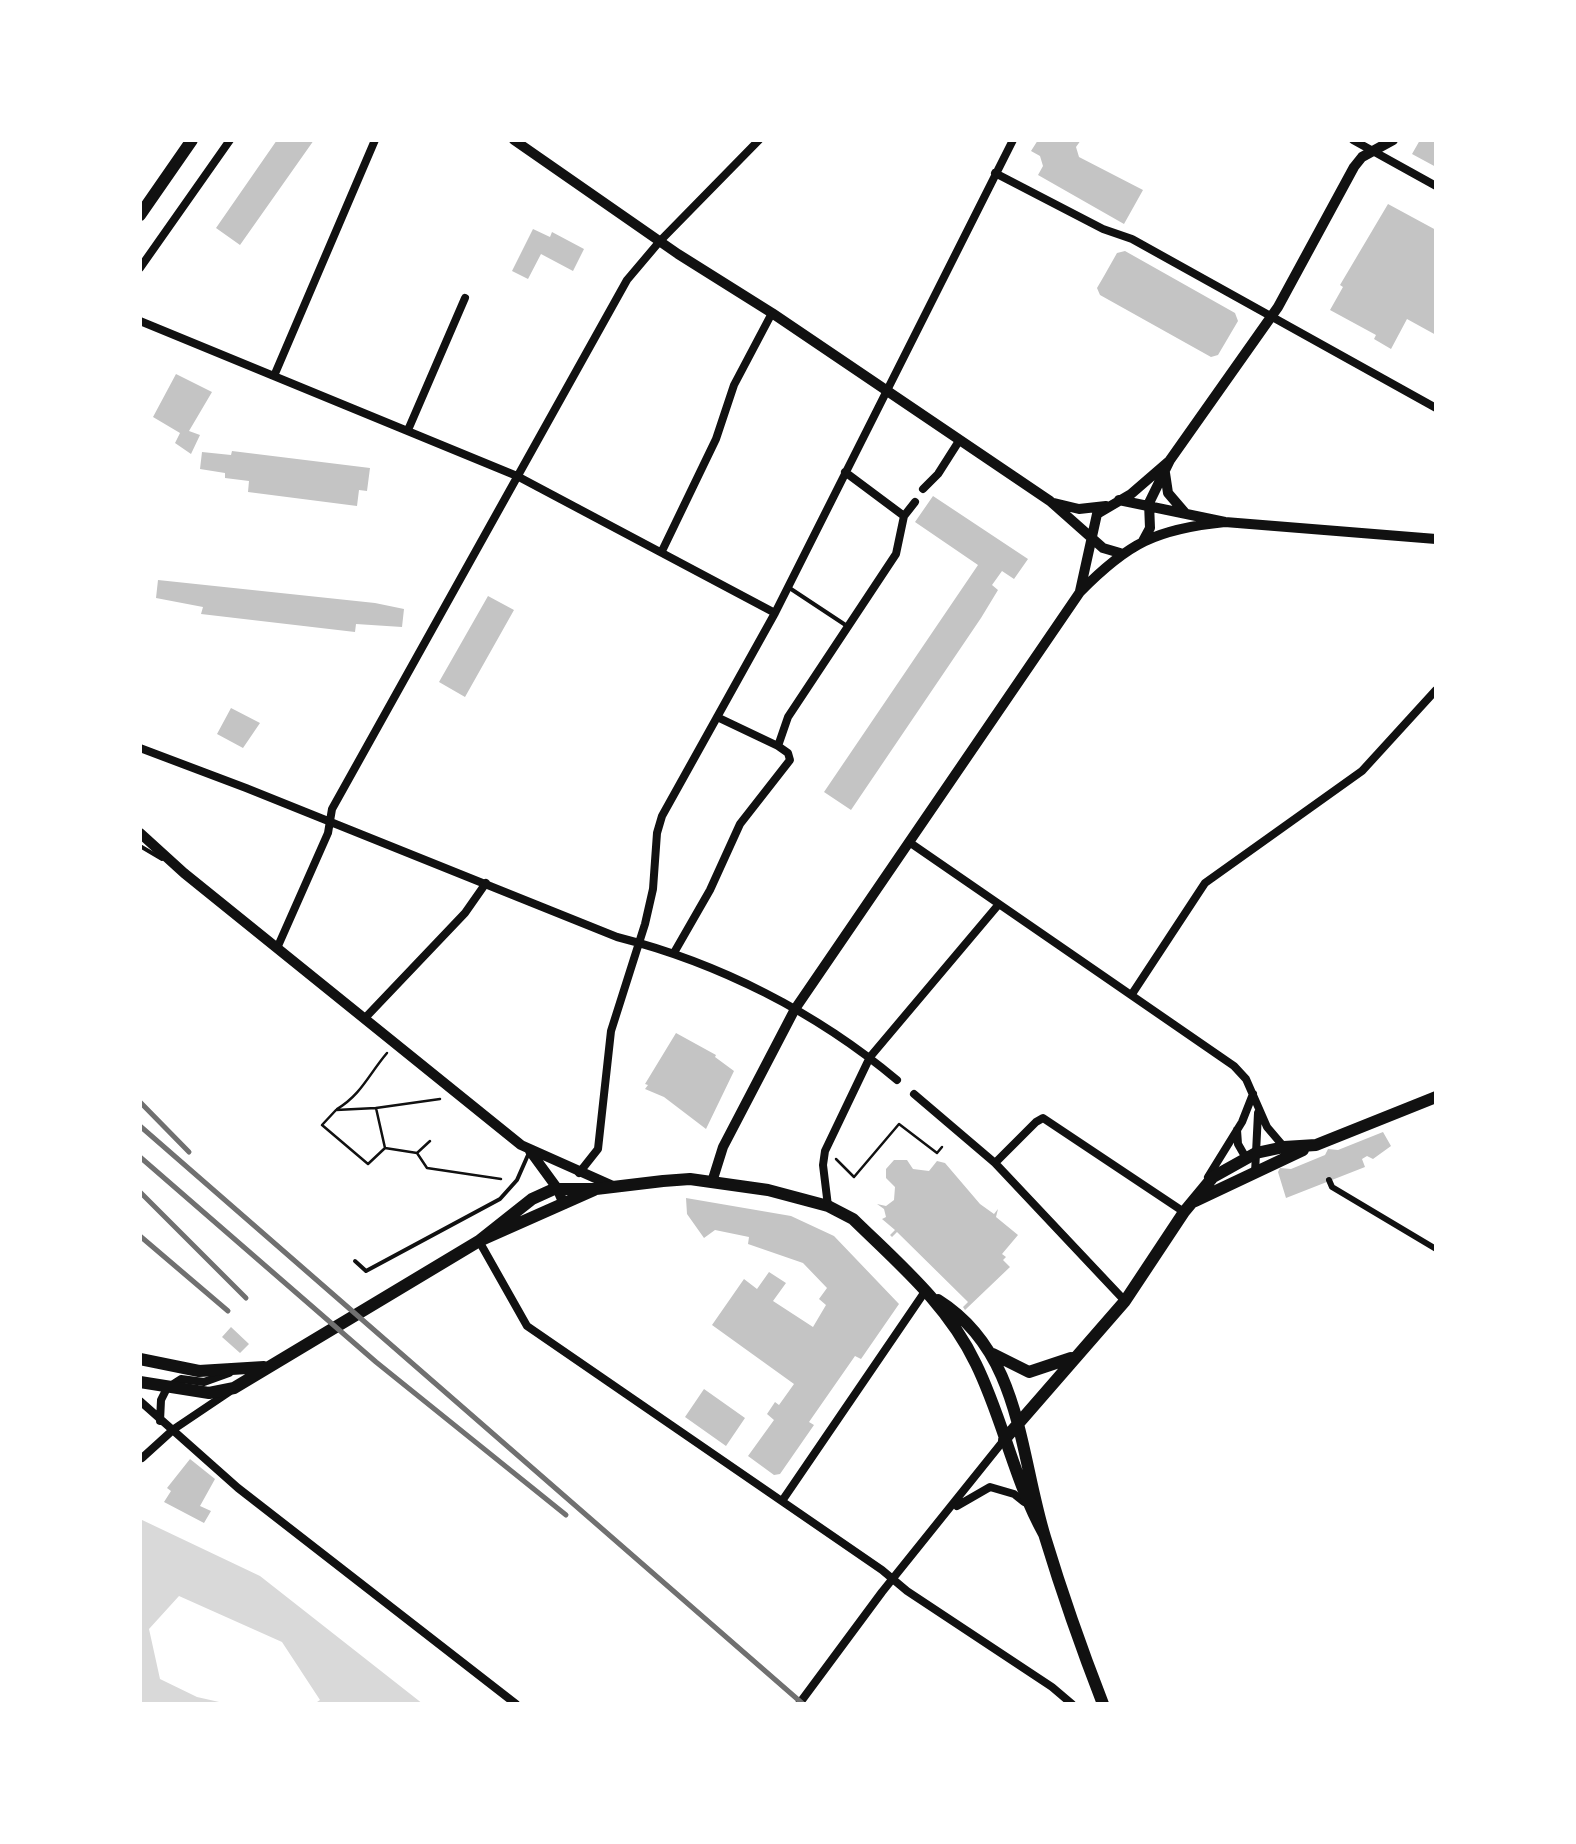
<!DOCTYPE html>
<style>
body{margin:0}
#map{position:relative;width:1576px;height:1844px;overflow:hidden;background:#fff;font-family:"Source Sans 3",sans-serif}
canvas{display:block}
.frame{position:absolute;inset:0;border:142px solid #fff;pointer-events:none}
</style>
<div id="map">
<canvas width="1576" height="1844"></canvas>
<div class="frame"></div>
</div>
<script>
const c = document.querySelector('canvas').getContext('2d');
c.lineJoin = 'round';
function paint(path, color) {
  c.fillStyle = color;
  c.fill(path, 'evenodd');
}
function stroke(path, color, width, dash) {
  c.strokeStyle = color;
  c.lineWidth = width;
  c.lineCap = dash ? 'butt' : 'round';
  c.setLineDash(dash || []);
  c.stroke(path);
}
paint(new Path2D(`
 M140,1519L260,1576L423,1704H314L320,1700L282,1642L179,1596L149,1629L160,1679L197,1697L228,1704H140Z`), '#d9d9d9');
paint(new Path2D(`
 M277,140H314L240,245L216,228Z
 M1038,140H1081L1076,147L1079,157L1143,190L1124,224L1038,175L1043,166L1040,156L1031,151Z
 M1420,140H1436V167L1412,154Z
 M1388,204L1436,230V335L1407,319L1391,349L1374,339L1376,335L1330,310L1343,287L1340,285Z
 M533,229L550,237L552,232L584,249L573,271L541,254L528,279L512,271Z
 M1125,251L1235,313L1238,321L1218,355L1211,357L1100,295L1097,288L1104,276L1117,253Z
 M176,374L212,392L189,431L200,435L191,454L175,443L180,433L153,417Z
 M232,451L370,468L367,491L359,490L357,506L248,492L249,481L225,478V473L200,469L202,452L231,455Z
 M933,496L1028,559L1014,579L1002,571L992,585L998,590L981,618L851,810L824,792L978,565L915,522Z
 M158,580L375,603L404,609L402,627L356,624L355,632L201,614L203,607L156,598Z
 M488,596L514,610L465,697L439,682Z
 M231,708L260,723L243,748L217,734Z
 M676,1033L716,1055L715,1057L734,1071L706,1129L664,1097L645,1089L648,1085L645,1084Z
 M1383,1132L1391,1146L1373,1159L1367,1156L1362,1159L1365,1167L1286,1198L1278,1172L1280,1168L1291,1169L1325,1155L1328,1149L1338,1150Z
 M894,1160H907L913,1169L929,1171L937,1161L945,1163L980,1204L994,1214L998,1209L996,1217L1018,1235L1002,1254L1006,1257L1003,1260L1010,1267L965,1310L963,1307L968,1302L897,1232L892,1237L890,1235L895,1230L882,1219L886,1217L884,1209L877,1204L886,1206L894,1200L895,1187L886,1178V1169Z
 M686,1198L791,1216L834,1236L899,1304L861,1359L855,1356L809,1422L814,1425L780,1474L774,1475L748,1456L774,1420L767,1414L775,1402L779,1405L794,1384L712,1325L744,1279L757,1289L769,1272L786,1283L773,1301L813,1327L826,1305L819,1299L827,1288L803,1263L748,1244L749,1237L715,1230L704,1238L687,1214Z
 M231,1327L249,1344L240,1353L222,1337Z
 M704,1389L745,1418L726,1446L685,1417Z
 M190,1459L215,1479L200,1506L211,1511L204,1523L164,1502L171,1491L167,1488Z`), '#c4c4c4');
stroke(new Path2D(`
 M376,1108L336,1110L322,1125L368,1164L385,1148
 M337,1109C361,1095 369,1074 387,1053
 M430,1141L417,1153L427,1168L501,1179
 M417,1153L385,1148L376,1108L440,1099
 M836,1159L854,1177L899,1124L937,1153L942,1147`), '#111', 2.5);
stroke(new Path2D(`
 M788,587L847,626
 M140,846L162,859
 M355,1261L366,1271L500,1199L517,1180L528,1155`), '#111', 4);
stroke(new Path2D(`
 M1329,1180L1332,1187L1436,1249`), '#111', 6);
stroke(new Path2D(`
 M1353,140L1436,186
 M995,173L1103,229L1132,239L1436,408
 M140,268L230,140
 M140,321L517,476L775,613
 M274,376L375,140
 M408,430L465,298
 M845,472L904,516
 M923,489L938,474L959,441
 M662,551L716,439L734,385L772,313
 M717,717L778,746
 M140,748L246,788L617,937C719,963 816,1012 897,1080
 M909,842L1234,1066L1246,1079L1267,1127L1284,1147
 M278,946L328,833L332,809L627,280L660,241L759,140
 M675,951L710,890L740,824L790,760L788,753L778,746L788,717L896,554L904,516L915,502
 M1132,994L1205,883L1362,771L1436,690
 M366,1017L465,913L486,883
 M914,1094L995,1163L1125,1301
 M1237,1130L1238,1144L1246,1158
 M995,1163L1036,1122L1043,1118L1184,1212
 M579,1173L598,1149L611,1031L645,924L653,889L657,833L662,816L775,613L1013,140
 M1255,1173L1258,1113
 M1208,1177L1242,1122L1253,1094
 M828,1206L823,1165L825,1151L870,1057L999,904
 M479,1241L527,1326L882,1570L907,1591L1052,1687L1072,1704
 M140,1401L238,1488L516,1704
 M160,1421L161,1400L167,1388L181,1379L204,1382L229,1373
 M142,1458L174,1429L229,1392
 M782,1501L926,1290
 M957,1506L990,1487L1014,1494L1024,1502
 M799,1704L882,1592L1004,1440`), '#111', 8);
stroke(new Path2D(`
 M514,140L678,254L772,313L1050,501L1103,548L1120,553
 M1165,473L1168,493L1186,514
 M1119,500L1225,522L1436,539
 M1054,503L1079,509L1106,506
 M1143,541L1150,528L1149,503L1170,460L1278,307L1354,167L1362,157L1393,140
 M1080,591L1097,514L1131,494L1168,462
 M140,833L184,873L521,1145L613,1186
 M530,1151L557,1188L564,1204
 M712,1182L723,1147L795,1009L1080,592C1128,543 1156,529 1225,522`), '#111', 10);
stroke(new Path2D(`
 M140,215L192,140
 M1195,1201L1303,1150
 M479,1241L532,1199L554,1189H596L663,1181L690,1179L768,1190L828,1206L853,1219C899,1264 948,1305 976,1364C1003,1419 1014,1480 1044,1534
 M938,1300C1021,1352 1019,1452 1045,1537C1062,1593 1082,1650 1103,1704
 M993,1354L1029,1372L1071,1358
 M140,1359L199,1371L264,1367
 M140,1382L209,1393L234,1388L479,1241L594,1190
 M1004,1440L1125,1301L1184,1212L1213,1177L1256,1153L1284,1147L1316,1145L1436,1097`), '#111', 12);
stroke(new Path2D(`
 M140,1102L189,1152
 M140,1126L803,1704
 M140,1157L376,1362L566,1515
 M140,1192L246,1298
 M140,1236L228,1311`), '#707070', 5);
</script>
